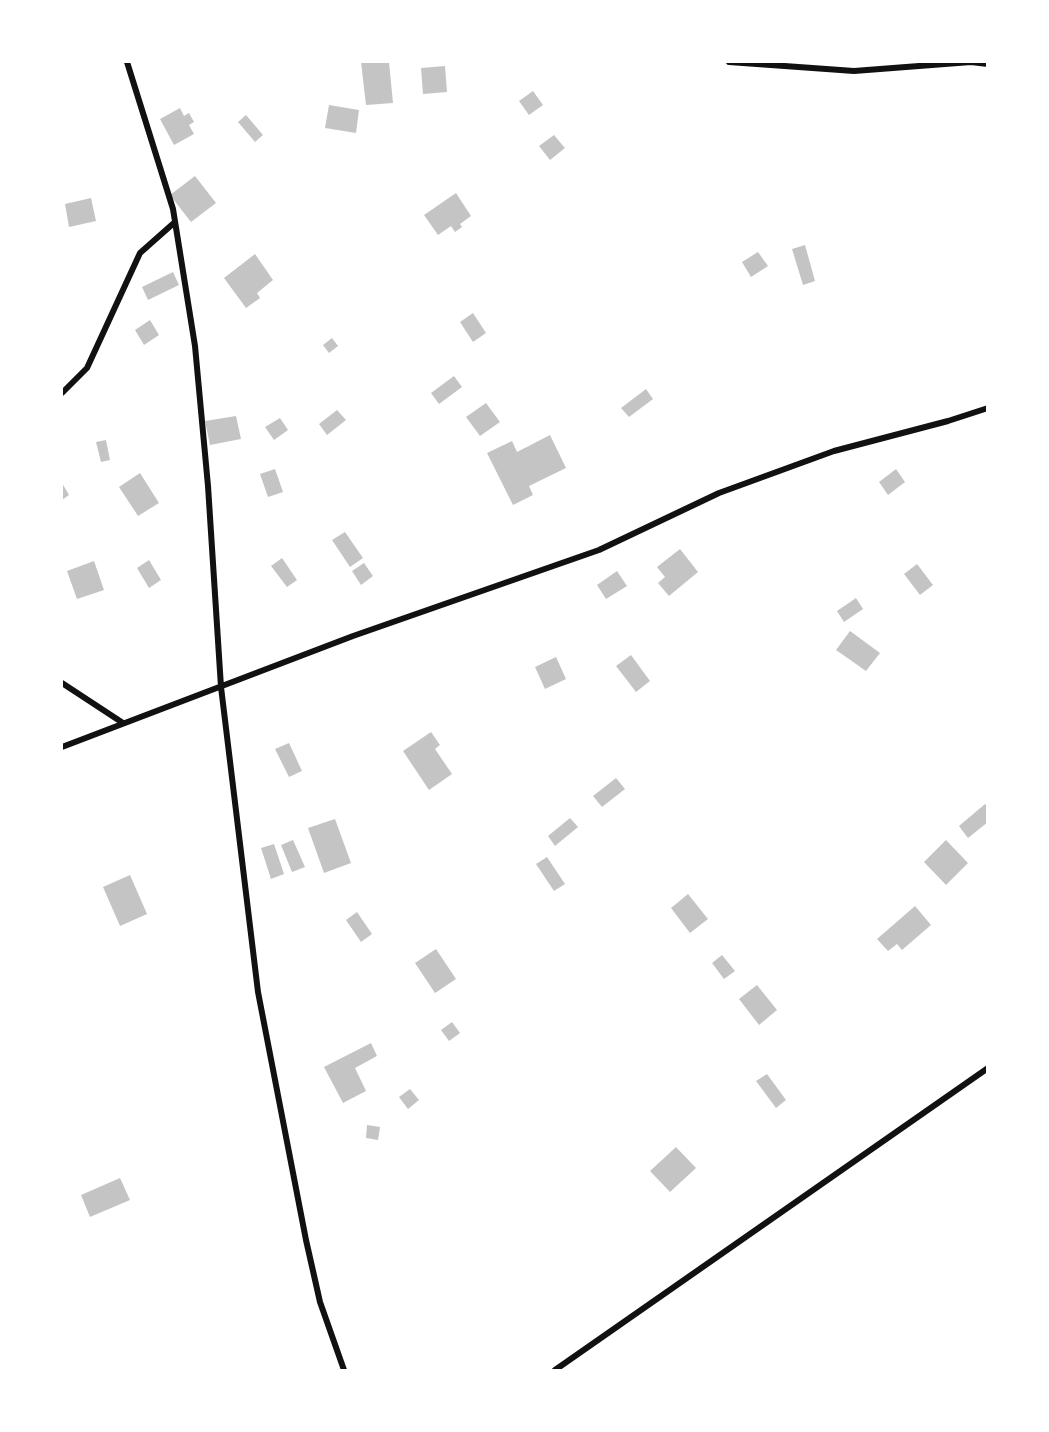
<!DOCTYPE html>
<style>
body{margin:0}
#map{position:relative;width:1049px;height:1432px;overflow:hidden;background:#fff;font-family:Roboto,sans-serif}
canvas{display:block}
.frame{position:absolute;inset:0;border:63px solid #fff;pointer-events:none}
</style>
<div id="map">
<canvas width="1049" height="1432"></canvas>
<div class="frame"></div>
</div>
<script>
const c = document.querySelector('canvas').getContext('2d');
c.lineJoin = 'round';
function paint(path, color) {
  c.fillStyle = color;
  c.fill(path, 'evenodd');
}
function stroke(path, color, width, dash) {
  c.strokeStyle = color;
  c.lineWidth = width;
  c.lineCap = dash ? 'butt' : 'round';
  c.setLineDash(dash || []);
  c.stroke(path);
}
paint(new Path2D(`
 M361,62H389L393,103L366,105Z
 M445,66L447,92L423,94L421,68Z
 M533,91L543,105L529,115L519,101Z
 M329,105L359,110L356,133L325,128Z
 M180,108L184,116L189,113L194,122L189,125L194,134L174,145L160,119Z
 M246,115L263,135L255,142L238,122Z
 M554,135L565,148L550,160L539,146Z
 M195,176L216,203L191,222L170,195Z
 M456,193L471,216L460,224L462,227L455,232L451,226L438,235L424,215Z
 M91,198L96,221L69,227L65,204Z
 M805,245L815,281L803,285L792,249Z
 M758,252L768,266L751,277L742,262Z
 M255,254L273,280L257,293L260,298L246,308L224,278Z
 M173,272L179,285L148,300L142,287Z
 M473,313L486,333L473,342L460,322Z
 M150,320L159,335L144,345L135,330Z
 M332,338L338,346L329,353L323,345Z
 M454,376L462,387L439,404L431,393Z
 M646,389L653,399L629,417L621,408Z
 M486,403L500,422L480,436L466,417Z
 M337,410L346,420L327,435L319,424Z
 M236,416L241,439L210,445L205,421Z
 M280,418L288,430L274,440L265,427Z
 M550,435L566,468L529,486L533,495L513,505L487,453L512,441L517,452Z
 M106,440L110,460L101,462L96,442Z
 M275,469L283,492L268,497L260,474Z
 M896,469L905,482L888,495L879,482Z
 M140,473L159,503L138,516L119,487Z
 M62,483L69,495L62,500Z
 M345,532L363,558L350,567L332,540Z
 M680,549L698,572L669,596L658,583L665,577L657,567Z
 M282,558L297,580L287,587L271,566Z
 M149,560L161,580L149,588L137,568Z
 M94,561L104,590L77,599L67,571Z
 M364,563L373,576L361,585L352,571Z
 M917,564L933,585L920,595L904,574Z
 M617,571L627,586L606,599L597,585Z
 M856,598L863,609L844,622L837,611Z
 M850,631L880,653L866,671L836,650Z
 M631,655L650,681L636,692L616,666Z
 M556,657L566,679L545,689L535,667Z
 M431,732L440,745L435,749L452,774L429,790L403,751Z
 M289,743L302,771L289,777L275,749Z
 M616,778L625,789L602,807L593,796Z
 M985,804L988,807V822L968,838L959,826Z
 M570,818L578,827L555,846L548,836Z
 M335,819L351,863L324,873L308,828Z
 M293,840L305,867L292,872L281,845Z
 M946,840L968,863L946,885L924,862Z
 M274,844L284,874L271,879L261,848Z
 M547,857L565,884L554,891L536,864Z
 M130,875L147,914L120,926L103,887Z
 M688,894L708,919L690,933L671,908Z
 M915,906L931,925L902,950L897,944L888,951L877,939Z
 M357,912L372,934L361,942L346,920Z
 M436,949L456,979L435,993L415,963Z
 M722,955L735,971L724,979L712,963Z
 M757,985L777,1010L759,1025L739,999Z
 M452,1022L460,1033L449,1041L441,1030Z
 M371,1043L377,1056L355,1068L366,1091L343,1103L324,1067Z
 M767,1074L786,1100L776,1108L756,1081Z
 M410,1089L419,1100L408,1109L399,1097Z
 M367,1125L380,1127L378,1140L366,1138Z
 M676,1147L696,1168L670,1192L650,1171Z
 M120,1178L130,1200L90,1217L81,1195Z`), '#c4c4c4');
stroke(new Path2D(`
 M127,62L173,209L195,346L208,486L221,687L258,992L306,1240L320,1302L344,1370
 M729,62L854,71L971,62L988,64
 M62,393L87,368L140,253L175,222
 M62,683L123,723
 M62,747L353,636L599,550L719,493L834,451L948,421L988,408
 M555,1370L988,1068`), '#111', 6);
</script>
